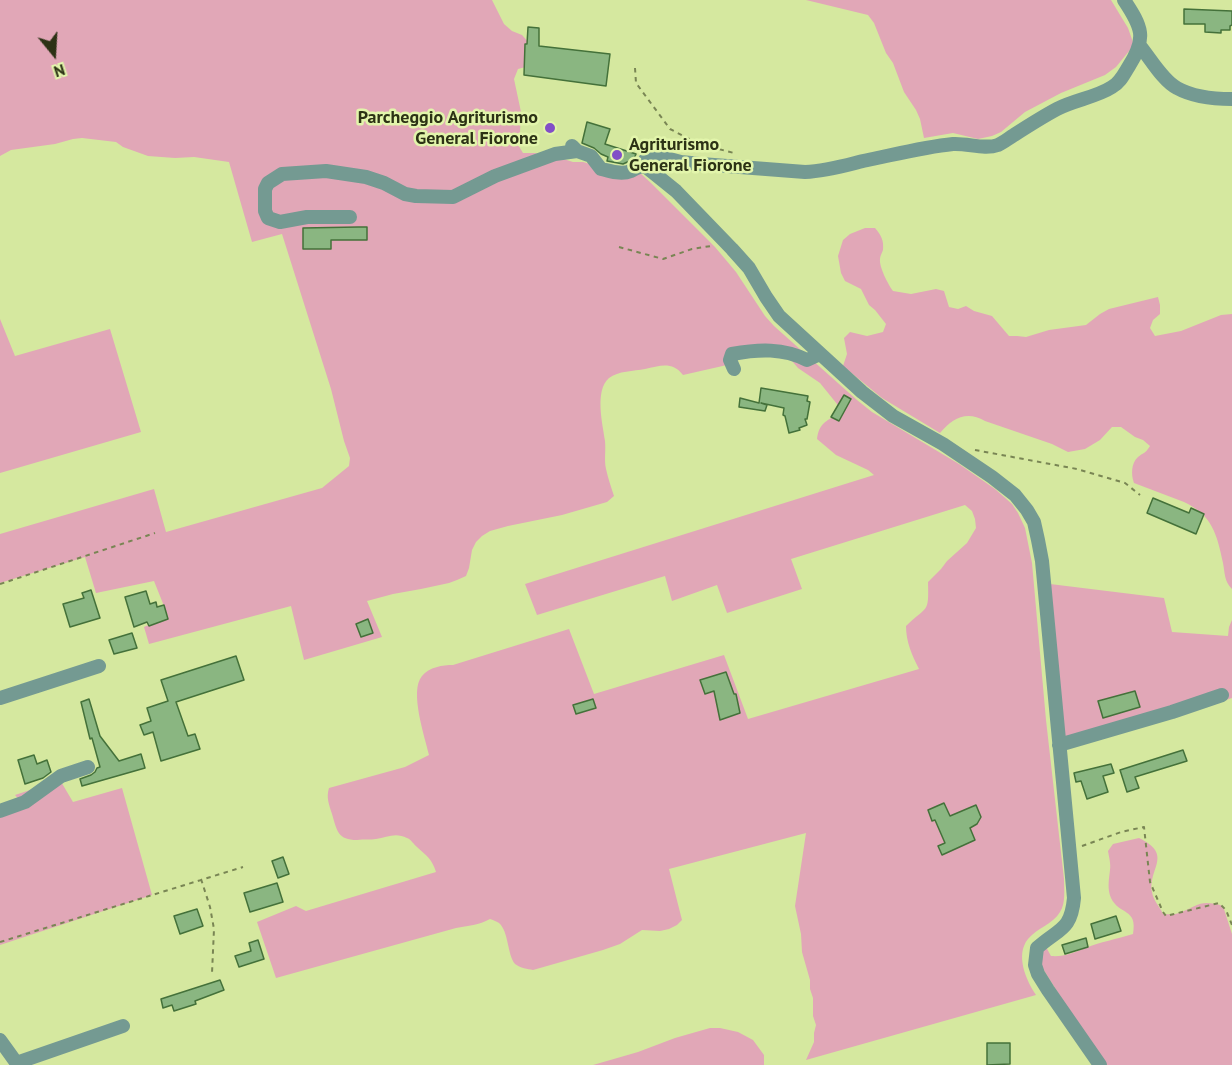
<!DOCTYPE html>
<style>
body{margin:0}
#map{position:relative;width:1232px;height:1065px;overflow:hidden;background:#d5e89f;font-family:"PT Sans",sans-serif}
canvas{display:block}
.north{position:absolute;left:24px;top:24px;width:60px;height:60px;-webkit-text-stroke:4px #e2f5ab;paint-order:stroke;rotate:162deg;font-size:16px;font-weight:700;line-height:24px;text-align:center;color:#2c3215}
.north::after{content:'';display:block;margin:auto;width:21px;height:27px;background:#2c3215;clip-path:polygon(50% 0,100% 100%,50% 72%,0 100%)}
</style>
<div id="map">
<canvas width="1232" height="1065"></canvas>
<div class="north">N</div>
</div>
<script>
const c = document.querySelector('canvas').getContext('2d');
c.lineJoin = 'round';
function paint(path, color) {
  c.fillStyle = color;
  c.fill(path, 'evenodd');
}
function stroke(path, color, width, dash) {
  c.strokeStyle = color;
  c.lineWidth = width;
  c.lineCap = dash ? 'butt' : 'round';
  c.setLineDash(dash || []);
  c.stroke(path);
}
function label(font, color, halo, rows, align = 'center') {
  c.font = font + ' "PT Sans",sans-serif';
  c.lineWidth = 5;
  c.setLineDash([]);
  c.textBaseline = 'middle';
  c.strokeStyle = halo;
  c.fillStyle = color;
  for (const [text, x, y, turn = 0] of rows) {
    c.save();
    c.translate(x, y);
    c.rotate((+turn || 0) * Math.PI / 180);
    c.textAlign = isNaN(turn) ? turn : align;
    if (halo) c.strokeText(text, 0, 0);
    c.fillText(text, 0, 0);
    c.restore();
  }
}
paint(new Path2D(`
 M0,0H492L504,24L512,31L522,35L530,44L537,64L518,69L514,79L521,112L520,132L517,143L523,153H535L544,156H554L573,162H583L604,168L639,172L651,183L715,247L736,272L765,316L774,326L857,400L872,412L959,464L995,489L1012,504L1018,513L1025,528L1032,563L1046,720L1064,879C1064,889 1066,903 1060,912C1053,924 1037,928 1028,939C1015,955 1026,980 1036,995L806,1060L814,1042V1033L816,1025L813,1016V998L810,989V980L802,952L801,934L795,906L806,833L669,869L682,920L677,925L669,929L660,931L642,930L620,944L603,950L533,970C528,969 520,968 515,964C507,954 509,932 499,923C496,921 493,920 490,919C479,925 468,926 456,928L276,978L257,922L296,906L306,911L436,872C432,859 427,856 417,847C413,844 412,840 407,838C396,832 387,837 376,839C370,840 364,839 357,840C338,840 337,831 332,814C329,804 326,798 329,788L405,767L429,755C425,737 409,691 422,676C429,667 443,665 453,665L569,629L594,694L724,655L748,719L919,669C912,655 906,642 906,626C927,605 929,615 928,582L941,569L947,561L967,543L976,528L975,519L972,511L965,505L791,559L802,589L727,613L717,585L672,601L665,576L537,615L525,584L874,475L868,470L836,455L817,439C819,423 826,422 837,414V404L820,383L798,368L792,361L785,356H743L727,365L683,375C672,361 660,366 645,369C634,371 618,371 609,378C594,391 603,425 605,441C606,451 604,460 606,469C608,478 611,487 614,496L607,502L562,515L508,526L490,531L482,536L476,542L472,550L469,568L466,576L457,580L449,583L421,589L393,594L367,601L382,637L304,660L291,606L149,644L144,627L168,616L154,581L96,593L85,557L0,583V534L154,489L166,532L322,488L349,466L350,458L344,441L331,389L282,234L252,242L229,162L194,157L175,158L148,156L123,147L116,142L82,138L73,139L55,144L11,150L0,156Z
 M806,0H1111L1128,28L1134,45L1116,67L1105,75L1061,93L1025,112L1001,132L992,136L978,139L953,133L924,138L920,119L916,110L904,92L893,63L886,53L874,23L868,15Z
 M865,228H875C881,235 884,240 883,250C882,253 880,256 880,259C879,267 888,284 893,291L911,294L936,289L944,291L949,307L958,309L966,306L974,311L992,316L1009,336H1017L1026,337L1049,330L1086,325L1100,314L1109,309L1158,297L1160,305V314L1153,320L1150,328L1155,336L1181,331L1221,315L1232,314V589C1224,581 1225,573 1223,563C1217,534 1212,515 1184,502L1134,483C1131,475 1131,463 1138,457C1144,452 1145,454 1150,446L1143,440L1135,437L1121,427H1112L1100,440L1085,449L1068,452L1052,444L985,421C967,410 952,418 940,433L882,398L843,366L847,354L844,338L850,332L867,336L883,332L886,324L875,310L869,305L861,289L845,281L841,273L838,256L843,240L850,234Z
 M0,319L15,356L110,329L141,432L0,473Z
 M1050,584L1164,598L1172,632L1228,636L1229,627L1232,620V698L1181,715L1064,738Z
 M60,780L73,802L122,788L152,895L0,945V814L24,805L15,795Z
 M1139,838C1174,855 1148,868 1152,892C1153,900 1160,907 1163,914C1169,914 1174,915 1179,913C1199,906 1199,899 1223,906L1232,934V1065H1103L1040,964L1041,950L1046,947L1051,956C1064,957 1073,953 1085,948C1100,942 1117,939 1133,934C1138,908 1119,915 1111,898C1107,889 1109,879 1110,870C1111,864 1109,857 1108,851L1113,844Z
 M710,1028H720L738,1032L753,1040L764,1055V1065H593L638,1052L675,1038Z`), '#e1a7b7');
const building = new Path2D(`
 M1184,9L1232,11V25L1230,26V30H1221V33L1205,32V24H1184Z
 M528,27L539,28V46L610,54L606,86L524,75L525,44H527Z
 M587,122L610,129L605,144L636,154L634,159L623,164L607,161L608,157L601,154L594,148L582,143Z
 M358,227H367V240H331V249H303V228Z
 M761,388L808,396L807,401L810,402L807,419H805L807,425L799,428L800,430L789,433L785,416L783,415L784,408L761,403L767,405L765,411L739,407L740,398L759,403Z
 M844,395L851,399L839,421L831,417Z
 M1153,498L1189,513L1191,508L1204,514L1196,534L1147,513Z
 M91,590L100,618L70,627L63,604L84,598L82,593Z
 M146,591L150,604L156,602L157,607L164,605L168,619L149,626L147,622L134,627L125,597Z
 M368,619L373,633L361,637L356,624Z
 M132,633L137,648L114,654L109,640Z
 M236,656L244,680L176,702L188,736L195,734L200,749L161,761L153,732L144,735L140,725L151,721L147,708L168,701L161,680Z
 M726,672L734,694H736L740,713L720,720L714,691L705,694L700,680Z
 M1135,691L1140,707L1103,718L1098,701Z
 M89,699L100,736L119,761L141,754L145,768L82,786L80,779L91,775L95,772L97,768L100,767L92,738L90,739L81,702Z
 M593,699L596,708L576,714L573,705Z
 M1183,750L1187,761L1135,777L1139,788L1127,792L1120,770Z
 M34,755L37,764L47,760L51,772L43,778L25,784L18,760Z
 M1111,764L1114,773L1103,776L1108,792L1087,799L1081,781L1076,782L1074,773Z
 M944,803L950,816L976,805L981,817L977,824L970,828L975,840L942,855L938,846L945,843L935,820L932,821L928,810Z
 M283,857L289,874L278,878L272,861Z
 M277,883L283,902L250,912L244,893Z
 M197,909L203,926L180,934L174,916Z
 M1116,916L1121,931L1095,939L1091,924Z
 M1086,938L1088,947L1065,954L1062,945Z
 M258,940L264,959L239,967L235,956L251,951L249,943Z
 M220,980L224,990L195,1001L196,1004L174,1011L172,1005L163,1008L161,999Z
 M987,1043H1010V1064L987,1065Z`);
paint(building, '#8ab681');
stroke(building, '#44713a', 1.5);
stroke(new Path2D(`
 M635,68L636,83L670,129L699,144L734,153
 M619,247L663,259L692,249L711,246
 M975,450L1077,469L1125,483L1140,495
 M0,584L155,533
 M1082,846L1121,832L1144,827L1150,882L1163,912L1166,916L1219,903L1226,910L1232,925
 M201,879L210,907L214,929L212,973
 M0,942L243,867`), '#798554', 2, [4.5, 4.5]);
stroke(new Path2D(`
 M1140,46C1150,58 1163,81 1177,88C1193,97 1214,99 1232,99
 M572,146L577,151L591,156L601,169C611,171 621,175 631,171C637,168 638,166 645,166
 M350,217H307L280,222L268,218L265,211V189L268,183L282,174L326,171L366,177L384,183L405,194L416,196L453,197L495,176L555,154L577,151
 M734,369L730,360L732,354C759,349 783,348 807,360L820,354
 M0,698L99,666
 M1059,745L1172,712L1222,695
 M0,811L25,802L61,776L88,767
 M0,1040L18,1065
 M16,1063L123,1026
 M1100,1065L1048,990L1038,974L1035,965L1037,948C1059,928 1071,931 1074,898L1042,561L1038,540L1034,522L1027,510L1015,495L992,477L943,444L893,416L862,392L779,316L766,297L749,268L732,249L676,191L645,166L644,162L648,155H654L681,162L701,164L805,172C826,171 843,166 863,161C893,155 923,147 953,144C968,143 984,150 998,145C1004,142 1009,138 1014,135C1028,126 1042,117 1057,109C1074,100 1097,97 1112,87C1120,83 1124,74 1129,66C1147,38 1142,27 1124,0`), '#749a92', 14);
for (const [x, y, r, color] of [
 [550,128,6,"#824fc7"],
 [617,155,6,"#824fc7"]
]) {
  const dot = new Path2D();
  dot.arc(x, y, r, 0, 2 * Math.PI);
  c.fillStyle = color;
  c.fill(dot);
  stroke(dot, '#e2f5ab', 2);
}
label('bold 18px', '#2c3215', '#e2f5ab', [
 ["Parcheggio Agriturismo",538,118],
 ["General Fiorone",538,139],
 ["Agriturismo",629,145,"left"],
 ["General Fiorone",629,166,"left"]
], 'right');
</script>
